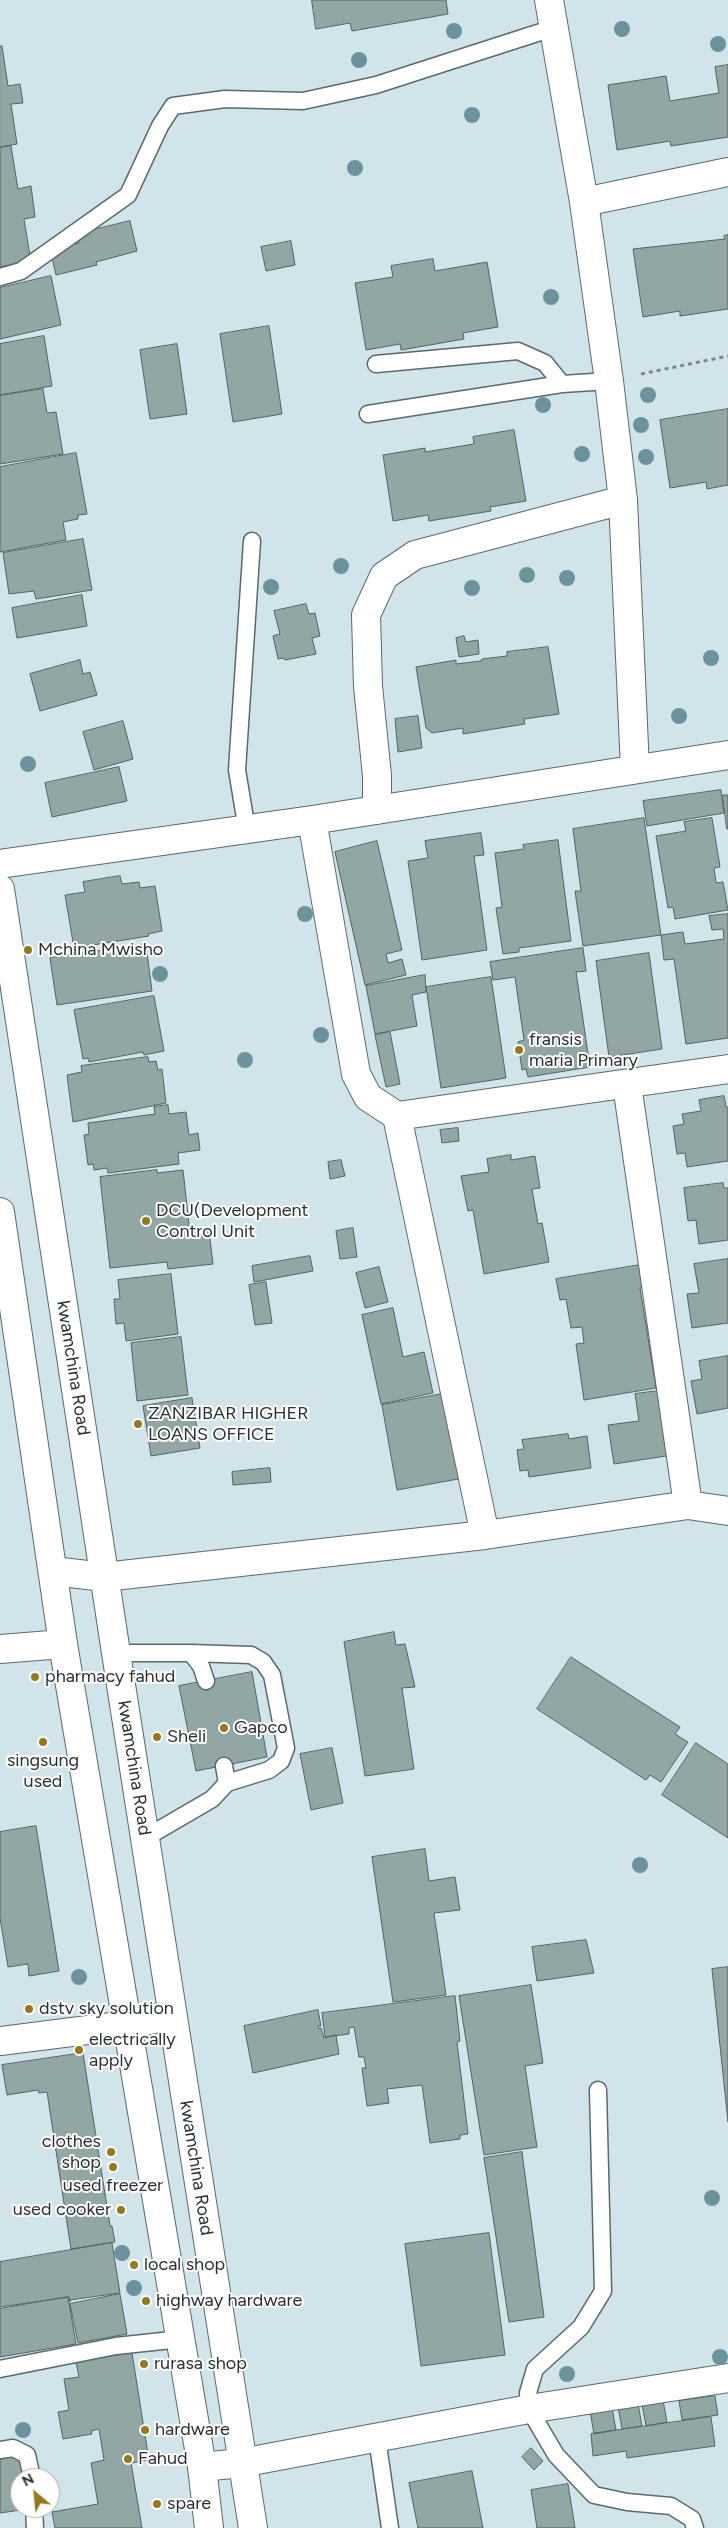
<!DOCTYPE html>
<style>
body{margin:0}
#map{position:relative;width:728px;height:2528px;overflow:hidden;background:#d0e4e9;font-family:Figtree,sans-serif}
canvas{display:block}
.north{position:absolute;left:10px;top:2468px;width:50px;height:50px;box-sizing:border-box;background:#fff;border:1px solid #a9acad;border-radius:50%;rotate:332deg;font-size:14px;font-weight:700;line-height:20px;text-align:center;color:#293032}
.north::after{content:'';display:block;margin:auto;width:18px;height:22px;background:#947920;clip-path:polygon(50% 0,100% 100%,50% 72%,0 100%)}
</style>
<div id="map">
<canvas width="728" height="2528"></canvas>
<div class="north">N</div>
</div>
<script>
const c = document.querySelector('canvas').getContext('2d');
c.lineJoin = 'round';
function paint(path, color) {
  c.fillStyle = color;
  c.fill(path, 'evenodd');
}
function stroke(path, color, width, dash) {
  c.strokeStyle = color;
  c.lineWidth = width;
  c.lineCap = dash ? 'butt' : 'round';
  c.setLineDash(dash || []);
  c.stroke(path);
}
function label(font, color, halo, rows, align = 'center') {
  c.font = font + ' Figtree,sans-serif';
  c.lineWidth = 4;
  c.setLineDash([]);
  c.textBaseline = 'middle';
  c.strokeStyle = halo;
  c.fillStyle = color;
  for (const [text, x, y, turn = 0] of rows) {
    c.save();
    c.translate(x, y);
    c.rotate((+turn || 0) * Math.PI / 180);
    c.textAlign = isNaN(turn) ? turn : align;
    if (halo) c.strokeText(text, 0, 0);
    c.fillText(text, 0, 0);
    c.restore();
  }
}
const building = new Path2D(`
 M312,0H446L448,14L352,31L350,23L316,29Z
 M0,46H2L8,86L20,84L23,103L11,104L17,144L0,147Z
 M728,65V137L671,146L670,141L617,150L608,85L666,76L670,101L719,93L715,67Z
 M11,146L18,189L31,186L35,217L24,219L31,262L0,267V148Z
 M130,221L137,251L96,262L97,265L56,275L50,249L79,243L77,234Z
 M728,235V309L680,316V311L643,317L633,249L725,239L724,236Z
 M291,241L295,265L266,271L261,247Z
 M433,259L435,271L487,262L498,327L463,333L464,339L401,350L400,344L366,350L355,283L393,277L391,266Z
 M51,276L61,325L0,339V288Z
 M269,326L282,414L233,422L220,334Z
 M44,336L52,386L0,395V344Z
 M177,344L187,414L150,419L140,350Z
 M43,389L47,413L56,412L63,454L0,464V396Z
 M728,409V485L707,489L706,482L670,488L660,420Z
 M514,430L526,501L490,507L491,511L429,521L428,515L393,521L383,455L425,448V452L474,444L473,437Z
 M76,453L87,514L78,515V519L63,522L66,540L0,552V467Z
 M83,539L92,590L36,599L34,591L9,594L3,553Z
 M82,595L87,626L17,638L12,608Z
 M306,604L309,614L315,613L320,636L312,638L316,654L285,660L284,658L278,659L273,636L280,634L274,611Z
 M464,636L466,642L478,640L479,654L459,657L456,638Z
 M548,647L559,714L524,719L525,724L463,734V728L432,733L426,728L416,667L456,660V664L481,661L482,659L507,656V652Z
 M80,660L83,674L90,672L97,695L40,711L30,674Z
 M418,716L422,748L398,752L395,719Z
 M123,721L133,759L94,770L83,732Z
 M119,767L127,801L52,817L45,783Z
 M721,790L724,813L647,826L643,801Z
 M723,795H728V829H727Z
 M644,818L661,935L583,946L575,891H581L573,829Z
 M712,818L720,867L714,868L716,883L723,882L728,910L675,919L673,907L668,908L656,836L686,831L684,822Z
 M481,833L484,855L474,856L487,950L422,960L408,861L428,858L425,841Z
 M558,840L571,941L519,948V952L503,954L496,908L502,907L495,853L524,849L523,845Z
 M377,841L402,950L386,954L388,963L402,959L406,975L365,985L335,852Z
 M120,876L122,884L139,882L140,888L155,886L162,931L148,934L149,936L74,948L65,895L85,892L83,882Z
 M728,914V1038L686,1044L674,959L664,960L661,935L683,932L685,944L724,939L723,929L712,930L709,916Z
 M146,944L152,991L57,1005L50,958Z
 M583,948L586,971L576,972L590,1067L528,1077L526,1069L522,1070L518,1042L524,1040L515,977L493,980L490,962Z
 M649,953L662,1049L609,1057L596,961Z
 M425,975L426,992L412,995L417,1026L375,1034L366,986Z
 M491,977L506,1078L441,1088L426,987Z
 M154,996L164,1051L144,1055L143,1052L89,1062L88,1058L83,1059L74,1010Z
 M390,1032L400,1084L386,1087L375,1035Z
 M148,1057L149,1062L156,1061L158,1070L162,1069L166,1103L73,1122L67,1075L82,1072L81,1066Z
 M724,1096L726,1107H728V1161L687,1167L685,1153L677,1154L673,1126L684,1124L682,1114L701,1111L699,1100Z
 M168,1105L169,1114L186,1112L189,1135L198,1133L200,1150L178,1153L179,1164L108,1173L107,1168L94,1170L93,1164L88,1165L84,1135L89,1134L88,1123L155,1114L154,1107Z
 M458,1128L459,1141L442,1143L440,1130Z
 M511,1155V1160L535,1156L540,1188L532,1189L538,1224L542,1223L549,1262L484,1274L473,1210L468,1211L461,1176L489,1172L487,1159Z
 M341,1160L345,1176L330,1179L328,1162Z
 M157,1170V1173L183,1170L190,1233L209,1231L213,1264L168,1269L167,1262L110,1268L100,1177Z
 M723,1183L724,1188H728V1240L699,1244L696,1220L688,1221L684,1188Z
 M353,1228L357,1257L340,1259L336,1231Z
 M310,1256L313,1271L254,1282L252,1266Z
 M728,1259V1323L692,1328L687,1294L699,1293L694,1264Z
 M646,1264L650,1286L640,1288L656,1388L584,1400L576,1344L584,1343L582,1327L571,1328L566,1299L560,1300L556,1279Z
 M379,1267L388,1302L365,1308L356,1273Z
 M171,1274L178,1334L126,1341L124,1323L116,1324L114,1299H120L118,1280Z
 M266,1282L272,1323L255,1325L249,1285Z
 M393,1308L403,1357L424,1352L433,1393L381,1404L362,1315Z
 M181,1337L188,1395L137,1401L131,1343Z
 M728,1356V1408L697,1414L691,1381L702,1379L699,1361Z
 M666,1390L679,1454L614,1464L608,1425L639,1421L635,1394Z
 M448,1393L464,1478L397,1490L382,1405Z
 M192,1398L200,1448L151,1456L143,1406Z
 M568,1434L569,1439L587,1436L591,1468L529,1477L528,1470L520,1471L517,1450L524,1449L522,1440Z
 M270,1468L271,1482L233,1485L232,1472Z
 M394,1632L396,1645L405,1644L415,1687L402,1688L414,1769L365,1776L344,1642Z
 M571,1657L680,1727L675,1734L688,1742L661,1782L650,1775L646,1780L537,1709Z
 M252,1672L267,1757L196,1771L179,1686Z
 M696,1743L728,1764V1838L662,1795Z
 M332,1748L343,1803L311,1810L300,1754Z
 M36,1826L59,1971L29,1976L28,1964L8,1967L0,1918V1832Z
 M425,1849L429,1881L455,1877L460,1910L434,1913L446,1995L393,2002L372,1857Z
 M586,1940L594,1973L537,1981L532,1947Z
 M728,1967V2122L712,1969Z
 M531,1985L543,2063L525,2066L537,2147L484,2155L459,1996Z
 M455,1996L460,2041L457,2042L468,2134L460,2135V2139L430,2143L422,2085L387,2089L389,2103L367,2106L362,2068H366L364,2057H359L354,2027L349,2028V2034L325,2037L322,2013Z
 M318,2010L321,2026H318L319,2029L321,2028L324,2038L336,2035L339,2054L253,2073L244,2026Z
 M83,2053L110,2226H112L115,2242L71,2249L47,2092L39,2093L38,2090L7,2095L2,2065Z
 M522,2152L544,2317L509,2322L484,2158Z
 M489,2233L505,2355L421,2366L405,2244Z
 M112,2243L120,2293L70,2300V2302L69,2297L0,2307V2262Z
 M120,2294L127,2334L78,2343L70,2304Z
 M68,2297L76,2344L0,2357V2309Z
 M132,2353L149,2460L131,2463L142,2528H55L52,2512L98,2504L91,2463L104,2460L99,2429L91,2431L92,2434L63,2439L58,2412L69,2410L64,2379L79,2377L76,2362Z
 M662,2395L667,2422L646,2426L641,2399Z
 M715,2396L718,2415L682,2420L679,2401Z
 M637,2398L642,2426L622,2429L617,2401Z
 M611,2402L616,2430L594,2434L589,2405Z
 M711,2417L715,2446L627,2458L626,2451L593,2456L591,2434Z
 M531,2448L543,2461L534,2470L522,2457Z
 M20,2456L23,2478H20V2508L28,2509L0,2513V2459Z
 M472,2471L483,2528H418L409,2483Z
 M568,2484L575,2528H537L531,2490Z`);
paint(building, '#92a6a4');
stroke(building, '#526463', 1);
const lane = new Path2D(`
 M0,277L21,271L128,195L160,126L173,106L225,99L303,101L376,85L553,28
 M376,364L518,351L545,363L562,384
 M368,414L562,384L609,381
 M247,830L237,770L252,541
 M116,1653H191L201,1666L206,1681
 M191,1653L251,1655L263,1662L272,1675L286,1748L281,1761L269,1770L227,1783
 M145,1838L212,1799L227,1783L224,1766
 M598,2090L603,2291L581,2327L535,2369L528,2393L529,2409L556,2455L594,2495L627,2502L671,2506L692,2519L695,2528
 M0,2369L116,2346L181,2339
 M377,2438L390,2528
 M0,2450L13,2448L27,2455L32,2478
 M34,2508L35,2528`);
const street = new Path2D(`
 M549,0L584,202L609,381L623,500L635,769
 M584,202L728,172
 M377,810V776L368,686L366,615L384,576L415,555L623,500
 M312,820L356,1074L368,1097L397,1116L728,1069
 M0,864L312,820L728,755
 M627,1085L688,1505
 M397,1116L485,1535
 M53,1571L104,1577L485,1535L688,1505L728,1511
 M0,1649L63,1644
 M0,2041L127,2025L172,2015
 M202,2467L241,2463L529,2409L728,2378`);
const secondary = new Path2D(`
 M0,889L116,1653L253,2528
 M0,1212L63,1644L202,2467L209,2528`);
stroke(lane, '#586a6e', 19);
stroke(street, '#586a6e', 30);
stroke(secondary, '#586a6e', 30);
stroke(new Path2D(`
 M641,374L728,356`), '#7b898c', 3, [4, 4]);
stroke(lane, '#fff', 16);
stroke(street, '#fff', 28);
stroke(secondary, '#fff', 28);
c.fillStyle = '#6c939c';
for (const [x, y] of [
 [622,29],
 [454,31],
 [718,44],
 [359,60],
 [472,115],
 [355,168],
 [551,297],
 [648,395],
 [543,405],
 [641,425],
 [582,454],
 [646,457],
 [341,566],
 [527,575],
 [567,578],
 [271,587],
 [472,588],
 [711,658],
 [679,716],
 [28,764],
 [305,914],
 [160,974],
 [321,1035],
 [245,1060],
 [640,1865],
 [79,1977],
 [712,2198],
 [122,2253],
 [134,2288],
 [720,2357],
 [567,2374],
 [23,2430]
]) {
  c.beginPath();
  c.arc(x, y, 8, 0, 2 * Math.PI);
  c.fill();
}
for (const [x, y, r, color] of [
 [28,950,5,"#947920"],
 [519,1050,5,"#947920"],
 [146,1221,5,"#947920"],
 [138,1424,5,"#947920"],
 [35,1677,5,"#947920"],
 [224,1728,5,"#947920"],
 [157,1737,5,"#947920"],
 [43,1742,5,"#947920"],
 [29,2009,5,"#947920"],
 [79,2050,5,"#947920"],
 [111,2152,5,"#947920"],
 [113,2167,5,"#947920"],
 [121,2210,5,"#947920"],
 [134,2265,5,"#947920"],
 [146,2301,5,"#947920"],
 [144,2364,5,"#947920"],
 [145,2430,5,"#947920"],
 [128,2459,5,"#947920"],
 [157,2504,5,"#947920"]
]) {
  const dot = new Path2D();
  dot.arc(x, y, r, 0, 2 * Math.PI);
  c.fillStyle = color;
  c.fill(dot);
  stroke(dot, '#fff', 2);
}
label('18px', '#293032', '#fff', [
 ["Mchina Mwisho",38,950],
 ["fransis",529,1040],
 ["maria Primary",529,1061],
 ["DCU(Development",156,1211],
 ["Control Unit",156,1232],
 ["ZANZIBAR HIGHER",148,1414],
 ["LOANS OFFICE",148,1435],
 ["pharmacy fahud",45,1677],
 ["Gapco",234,1728],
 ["Sheli",167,1737],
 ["singsung",43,1761,"center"],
 ["used",43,1782,"center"],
 ["dstv sky solution",39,2009],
 ["electrically",89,2040],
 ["apply",89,2061],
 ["clothes",101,2142,"right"],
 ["shop",101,2163,"right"],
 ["used freezer",113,2186,"center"],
 ["used cooker",111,2210,"right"],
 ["local shop",144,2265],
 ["highway hardware",156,2301],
 ["rurasa shop",154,2364],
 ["hardware",155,2430],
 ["Fahud",138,2459],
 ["spare",167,2504]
], 'left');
label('18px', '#293032', '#fff', [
 ["kwamchina Road",73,1368,81],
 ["kwamchina Road",134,1768,81],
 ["kwamchina Road",196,2168,81]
]);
</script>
